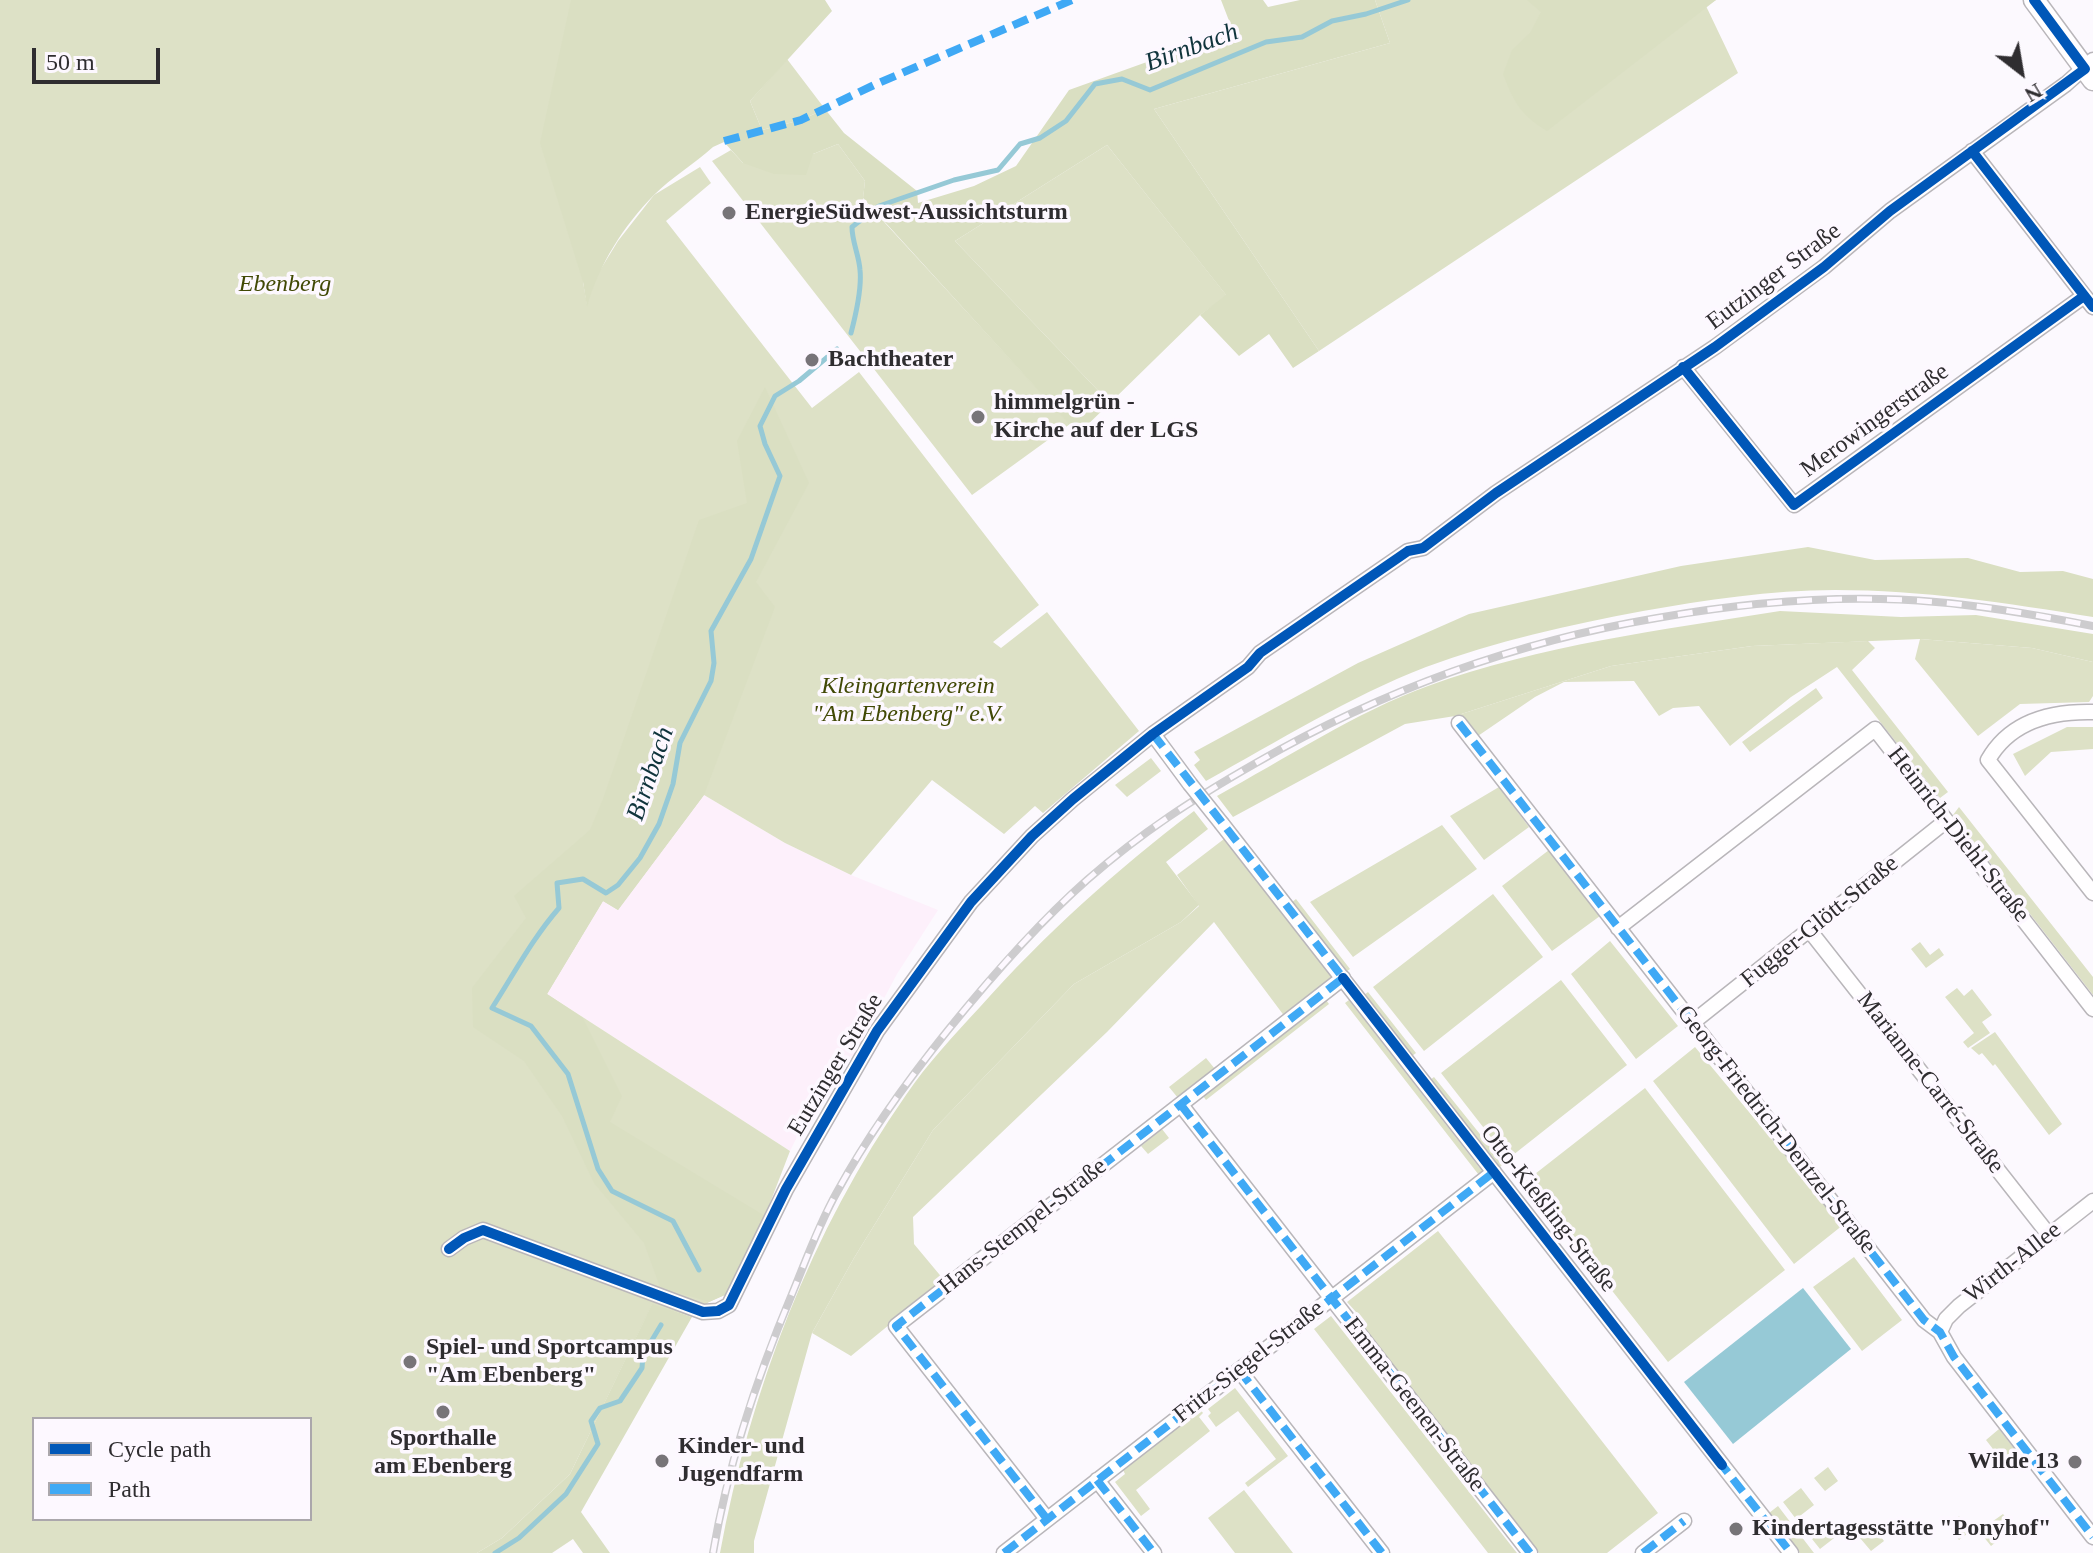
<!DOCTYPE html>
<meta charset="utf-8">
<style>
body{margin:0}
#map{position:relative;width:2093px;height:1553px;overflow:hidden;background:#fcf9fe;font-family:Georgia,serif}
canvas{display:block}
.legend{position:absolute;left:32px;top:1417px;width:280px;height:104px;box-sizing:border-box;background:#fdf8ff;border:2px solid #aba7ac;margin:0;padding:10px 14px;list-style:none;font-size:24px;color:#2f2d30}
.legend li{display:flex;align-items:center;gap:16px;height:40px}
.legend b{width:40px;border:2px solid #aba7ac}
.north{position:absolute;left:1981px;top:32px;width:80px;height:80px;-webkit-text-stroke:6px #fdf8ff;paint-order:stroke;rotate:149deg;font-size:22px;font-weight:700;line-height:32px;text-align:center;color:#2f2d30}
.north::after{content:'';display:block;margin:auto;width:28px;height:36px;background:#2f2d30;clip-path:polygon(50% 0,100% 100%,50% 72%,0 100%)}
.scale{position:absolute;left:32px;top:48px;width:128px;height:36px;box-sizing:border-box;border:4px solid #2f2d30;border-top:0;padding-left:10px;font-size:24px;line-height:28px;white-space:nowrap;color:#2f2d30;-webkit-text-stroke:6px #fdf8ff;paint-order:stroke}
</style>
<div id="map">
<canvas width="2093" height="1553"></canvas>
<ul class="legend">
<li><b style="height:10px;background:#0057b8"></b>Cycle path</li>
<li><b style="height:10px;background:#3fa9f5"></b>Path</li>
</ul>
<div class="north">N</div>
<div class="scale">50 m</div>
</div>
<script>
const c = document.querySelector('canvas').getContext('2d');
c.lineJoin = 'round';
function paint(path, color) {
  c.fillStyle = color;
  c.fill(path, 'evenodd');
}
function stroke(path, color, width, dash) {
  c.strokeStyle = color;
  c.lineWidth = width;
  c.lineCap = dash ? 'butt' : 'round';
  c.setLineDash(dash || []);
  c.stroke(path);
}
function label(font, color, halo, rows, align = 'center') {
  c.font = font + ' Georgia,serif';
  c.lineWidth = 7;
  c.setLineDash([]);
  c.textBaseline = 'middle';
  c.strokeStyle = halo;
  c.fillStyle = color;
  for (const [text, x, y, turn = 0] of rows) {
    c.save();
    c.translate(x, y);
    c.rotate((+turn || 0) * Math.PI / 180);
    c.textAlign = isNaN(turn) ? turn : align;
    if (halo) c.strokeText(text, 0, 0);
    c.fillText(text, 0, 0);
    c.restore();
  }
}
paint(new Path2D(`
 M704,795L785,843L851,875L938,910L897,974L854,1055L834,1064L790,1151L547,994L603,901L618,910Z`), '#fdf0fb');
paint(new Path2D(`
 M0,0H726L583,282L587,304L594,280L618,241L654,195L700,167L711,183L666,221L812,408L859,372L1039,605L993,642L1001,648L1047,612L1139,731L1043,813L1035,806L1004,834L932,780L851,875L785,843L704,795L618,910L603,901L547,994L790,1151L765,1216L727,1294L709,1302L692,1317L652,1305L570,1474L502,1538L477,1553H0ZM34,1419H310V1519H34Z
 M1375,0H1716L1706,6L1738,73L1319,351L1154,109L1390,43Z
 M787,59L825,109L801,120L762,130L750,101Z
 M838,144L865,181L863,199L1070,424L972,495L712,161L731,150L743,163L813,154Z
 M1107,145L1227,296L1200,315L1110,403L955,241Z
 M1920,639L2032,648L2093,662V696L2089,702L2020,704L1978,736L1915,659Z
 M1868,641L1875,648L1852,670L1948,792L1940,798L1837,667L1791,697L1730,746L1699,706L1673,708L1659,716L1634,681L1564,682L1535,697L1472,740L1455,716L1611,666L1752,646Z
 M1816,688L1823,698L1750,752L1742,742Z
 M2067,727H2093V749L2051,752L2025,776L2013,754Z
 M1151,758L1161,771L1127,797L1115,785Z
 M1499,787L1529,827L1484,860L1450,816Z
 M1959,807L2093,977V995L1953,815Z
 M1442,825L1477,869L1353,957L1310,902Z
 M1224,839L1335,979L1285,1017L1214,922L1107,1032L913,1217L914,1244L944,1280L851,1356L812,1333L854,1258L933,1130L1074,984L1181,922L1199,906L1177,875Z
 M1549,850L1600,916L1552,951L1502,886Z
 M1493,894L1543,957L1424,1051L1373,987Z
 M1296,899L1350,969L1346,972L1292,902Z
 M1610,941L1678,1026L1636,1059L1571,974Z
 M1920,942L1930,955L1939,948L1944,955L1926,968L1911,949Z
 M1561,980L1627,1065L1508,1159L1441,1073Z
 M1957,988L1964,996L1972,989L1992,1015L1982,1022L1990,1033L1968,1048L1963,1042L1974,1033L1945,997Z
 M1368,992L1416,1053L1412,1056L1364,995Z
 M1326,1000L1329,1004L1206,1100L1203,1096Z
 M1349,1000L1486,1176L1482,1179L1345,1003Z
 M1995,1032L2062,1124L2049,1135L1995,1064L1993,1066L1982,1053L1979,1055L1971,1048Z
 M1695,1047L1843,1225L1794,1264L1653,1081Z
 M1206,1058L1215,1069L1178,1098L1169,1087Z
 M1434,1077L1504,1164L1499,1167L1430,1080Z
 M1645,1088L1785,1270L1668,1362L1526,1181Z
 M1162,1129L1169,1138L1148,1154L1141,1146Z
 M1438,1231L1658,1513L1607,1553H1539L1353,1315L1356,1312L1347,1302Z
 M1854,1257L1902,1320L1862,1351L1813,1287Z
 M1331,1316L1517,1553H1488L1314,1329Z
 M1235,1388L1288,1456L1248,1487L1245,1483L1276,1459L1238,1411L1216,1427L1208,1416L1211,1413L1208,1409Z
 M1200,1409L1203,1413L1199,1417L1210,1431L1136,1490L1150,1509L1141,1516L1115,1482L1125,1474L1123,1470Z
 M1999,1429L2016,1451L2003,1462L1986,1440Z
 M1828,1467L1838,1481L1825,1491L1814,1478Z
 M1801,1488L1814,1505L1796,1519L1783,1502Z
 M1244,1490L1293,1553H1235L1208,1518Z
 M1778,1506L1814,1553H1800L1769,1513Z
 M2003,1514L2014,1528L1991,1546L1979,1531Z
 M1959,1516L1971,1531L1959,1540L1948,1525Z
 M1830,1525L1838,1535L1820,1549L1812,1539Z
 M1874,1527L1884,1541L1871,1551L1860,1538Z`), '#dde1c6');
paint(new Path2D(`
 M571,0H825L832,11L750,101L762,130L801,120L825,109L844,133L917,191L918,203L974,186L1016,166L1069,90L1233,31L1221,0H1263L1268,7L1300,0H1375L1390,43L1154,109L1319,351L1293,368L1269,334L1239,356L1200,315L1226,295L1107,145L955,241L1110,403L1078,434L863,198L865,181L838,144L813,154L806,175L774,174L743,163L724,142L713,147C694,164 672,177 654,195C624,225 598,266 587,307L583,282L540,143Z
 M1527,0H1716L1547,131C1521,115 1514,103 1503,74L1512,50L1530,33L1541,12Z
 M765,387L809,483L756,582L775,607L704,795L618,910L603,901L547,994L583,1018L622,1096L610,1122L765,1216L727,1294L709,1302L660,1287L644,1243L594,1183L562,1116L524,1061L473,1027L472,988L526,918L514,896L590,830L603,799L699,520L747,503L737,441Z
 M1808,547L1875,560L1968,558L2020,572L2063,571L2093,579V617C2007,603 1922,590 1835,590C1770,590 1706,600 1643,611C1569,625 1496,641 1426,667C1349,697 1278,741 1206,781L1194,765L1200,760L1194,752L1358,663L1469,614L1681,566Z
 M1780,611L1901,617L1976,615L2093,634V662L2032,648L1920,639L1752,646L1611,666L1455,716L1405,724L1233,817L1217,796C1283,760 1358,711 1428,686C1541,645 1661,630 1780,611Z
 M1194,811L1208,829L1166,862L1199,905L1181,922L1074,984L933,1130L854,1258L812,1333L754,1541V1553H720C750,1391 811,1231 906,1095C927,1064 954,1035 980,1007C1045,934 1116,870 1194,811Z
 M652,1304L692,1317L581,1512L610,1553H583L573,1539L552,1553H477L502,1538L570,1474Z`), '#dadfc2');
paint(new Path2D(`
 M1803,1288L1851,1349L1733,1444L1684,1382Z`), '#96c9d6');
stroke(new Path2D(`
 M851,333C856,314 862,289 860,270C859,255 852,242 852,227L879,206L954,180L998,170L1020,144L1040,138L1066,121L1095,84L1122,79L1150,90L1266,42L1302,37L1332,21L1366,14L1408,0
 M699,1270L673,1221L612,1191L598,1169L568,1074L531,1026L492,1008C514,974 532,939 559,908L557,883L583,879L606,893L618,885L640,858L659,824L673,784L680,743L711,681L714,663L711,631L751,559L780,476L765,444L760,426L775,396L799,381L837,349
 M495,1553L519,1538L566,1494L598,1444L591,1421L600,1408L620,1401L642,1368L643,1355L661,1325`), '#96c9d6', 5);
const street = new Path2D(`
 M1972,151L2093,307
 M1683,367L1794,505L2084,296
 M2093,712C2051,711 2010,721 1988,760L2093,893
 M1459,723L1924,1320L1940,1332L1954,1357L2093,1537
 M1153,734L1190,784
 M1222,824L1791,1553
 M1618,928L1875,729L2093,1009
 M1810,931L2049,1235
 M1692,1023L1946,821
 M1181,1105L1530,1553
 M449,1249L464,1238L483,1230L703,1312L718,1311L729,1305L786,1189L877,1031L971,902L1032,836L1073,799L1153,734L1248,667L1260,653L1408,551L1423,548L1496,493L1715,347L1824,267L1890,211L2066,84L2093,60
 M1940,1332L1946,1319L1959,1306L2093,1201
 M1239,1370L1382,1553
 M1097,1480L1154,1553
 M1047,1519L896,1326L1343,978
 M1004,1553L1494,1172
 M1643,1553L1684,1521`);
const secondary = new Path2D(`
 M2034,0L2093,80`);
stroke(street, '#b9b6ba', 17);
stroke(secondary, '#b9b6ba', 23);
stroke(street, '#fffeff', 14);
stroke(secondary, '#fffeff', 20);
const rail = new Path2D(`
 M713,1553C728,1464 757,1377 792,1294C806,1260 819,1224 837,1192C868,1135 907,1081 948,1030C991,977 1036,925 1087,880C1142,832 1193,799 1256,763C1381,691 1514,642 1657,618C1748,602 1844,594 1936,602C1988,606 2042,616 2093,626`);
stroke(rail, '#cdccce', 8);
stroke(rail, '#fdf8ff', 5, [15]);
const streetBridge = new Path2D(`
 M1190,784L1222,824`);
stroke(streetBridge, '#b9b6ba', 17, []);
stroke(streetBridge, '#fffeff', 14);
stroke(new Path2D(`
 M724,141L801,120L874,85L1072,0
 M1459,723L1924,1320L1940,1332L1954,1357L2093,1537
 M1153,734L1347,983
 M1181,1105L1530,1553
 M1239,1370L1382,1553
 M1718,1460L1791,1553
 M1097,1480L1154,1553
 M1047,1519L896,1326L1343,978
 M1004,1553L1494,1172
 M1643,1553L1684,1521`), '#3fa9f5', 8, [16, 8]);
stroke(new Path2D(`
 M1972,151L2093,307
 M1683,367L1794,505L2084,296
 M1343,978L1722,1465
 M449,1249L464,1238L483,1230L703,1312L718,1311L729,1305L786,1189L877,1031L971,902L1032,836L1073,799L1153,734L1248,667L1260,653L1408,551L1423,548L1496,493L1715,347L1824,267L1890,211L2085,69L2034,0`), '#0057b8', 10);
for (const [x, y, r, color] of [
 [729,213,8,"#777478"],
 [812,360,8,"#777478"],
 [978,417,8,"#777478"],
 [410,1362,8,"#777478"],
 [443,1412,8,"#777478"],
 [662,1461,8,"#777478"],
 [2075,1462,8,"#777478"],
 [1736,1529,8,"#777478"]
]) {
  const dot = new Path2D();
  dot.arc(x, y, r, 0, 2 * Math.PI);
  c.fillStyle = color;
  c.fill(dot);
  stroke(dot, '#fdf8ff', 3);
}
label('bold 24px', '#2f2d30', '#fdf8ff', [
 ["EnergieSüdwest-Aussichtsturm",745,213],
 ["Bachtheater",828,360],
 ["himmelgrün -",994,403],
 ["Kirche auf der LGS",994,431],
 ["Spiel- und Sportcampus",426,1348],
 ["\"Am Ebenberg\"",426,1376],
 ["Sporthalle",443,1439,"center"],
 ["am Ebenberg",443,1467,"center"],
 ["Kinder- und",678,1447],
 ["Jugendfarm",678,1475],
 ["Wilde 13",2059,1462,"right"],
 ["Kindertagesstätte \"Ponyhof\"",1752,1529]
], 'left');
label('24px', '#2f2d30', '#fdf8ff', [
 ["Eutzinger Straße",1774,277,-37],
 ["Merowingerstraße",1875,421,-36],
 ["Heinrich-Diehl-Straße",1958,835,52],
 ["Fugger-Glött-Straße",1820,922,-39],
 ["Eutzinger Straße",836,1065,-59],
 ["Marianne-Carré-Straße",1930,1083,52],
 ["Georg-Friedrich-Dentzel-Straße",1776,1130,52],
 ["Otto-Kießling-Straße",1548,1209,52],
 ["Hans-Stempel-Straße",1023,1227,-38],
 ["Wirth-Allee",2013,1263,-38],
 ["Fritz-Siegel-Straße",1249,1362,-38],
 ["Emma-Geenen-Straße",1414,1405,52]
]);
label('italic 24px', '#414905', '#fdf8ff', [
 ["Ebenberg",285,285],
 ["Kleingartenverein",908,687],
 ["\"Am Ebenberg\" e.V.",908,715]
]);
label('italic 26px', '#10343c', '#fdf8ff', [
 ["Birnbach",1192,48,-20],
 ["Birnbach",651,774,-71]
]);
</script>
